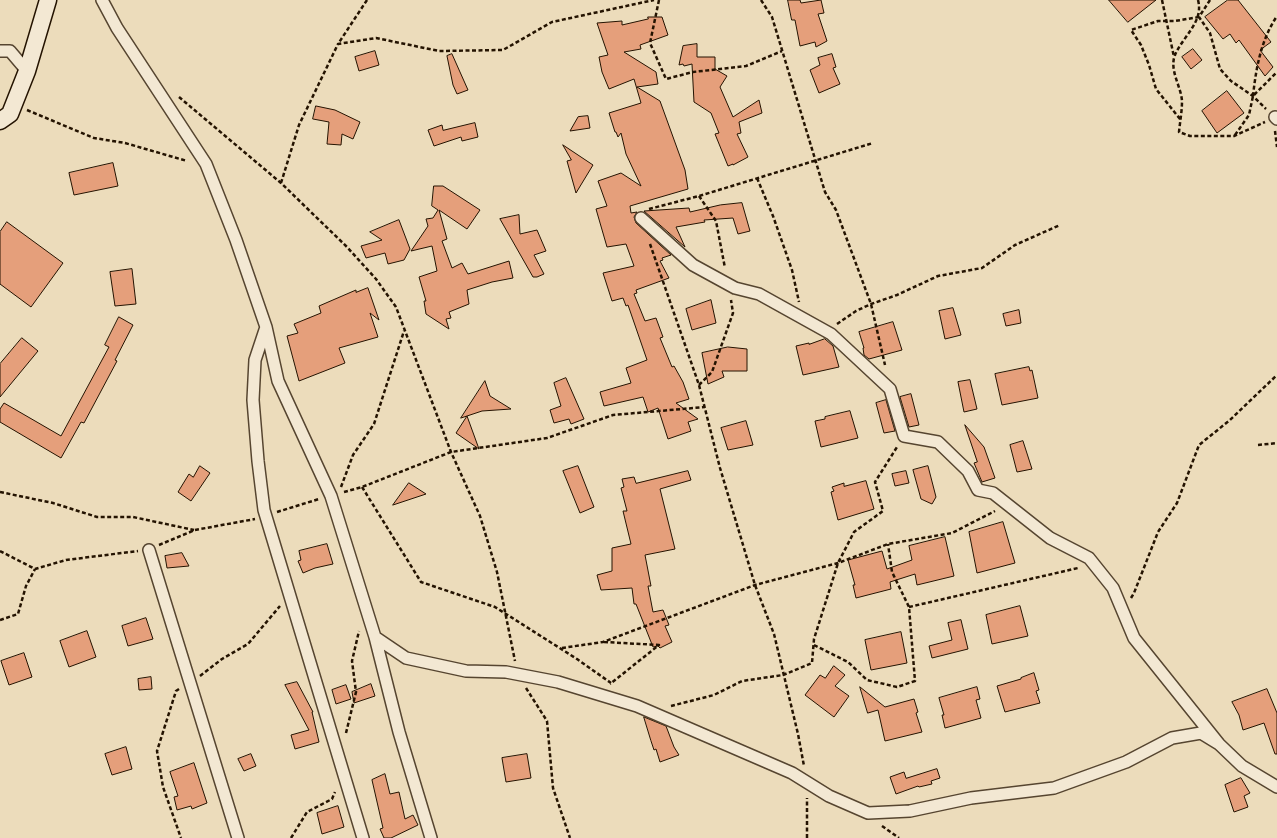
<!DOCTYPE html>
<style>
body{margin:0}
canvas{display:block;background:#ecdcbb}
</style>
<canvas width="1277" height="838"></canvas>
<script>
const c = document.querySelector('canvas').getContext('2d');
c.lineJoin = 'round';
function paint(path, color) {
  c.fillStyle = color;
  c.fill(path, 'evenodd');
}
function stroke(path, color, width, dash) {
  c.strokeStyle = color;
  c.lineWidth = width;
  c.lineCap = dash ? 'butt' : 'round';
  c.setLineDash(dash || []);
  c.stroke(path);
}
const building = new Path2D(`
 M788,0H800L801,3L821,0L824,13L818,14L827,41L816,47L815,42L800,46L795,20H792Z
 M1109,0H1156L1128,22Z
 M1228,0H1238L1271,42L1260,50L1273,67L1265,76L1239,40L1236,43L1230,34L1223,39L1205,17Z
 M648,17H662L668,35L640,45L641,49L624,52L656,72L658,84L637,87L660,101L685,170L688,189L630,206L631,213L637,212L634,217L636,223L671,255L662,258L663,260L660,261L669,278L636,290L637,293L634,294L645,321L656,318L663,337L660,338L672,367L674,366L683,382L689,399L676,403L698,419L688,422L691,431L668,439L658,408L648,412L643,397L604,406L600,392L631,383L626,368L647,360L628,305L626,306L623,298L612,301L603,273L634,266L626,244L607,247L596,209L607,206L598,181L621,173L641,186L626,154L621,133L618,137L616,132H615L609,113L641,103L634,79L609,89L602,72L599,57L608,55L597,23L622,21V25L648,19Z
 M697,44V57H715V69L727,76L720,87L733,117L759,100L762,113L739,122L741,133L737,134L748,157L733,165V164L728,166L715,134L719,133L711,113L694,102L692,64L684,66L683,64L679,65L683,46Z
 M1193,49L1202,60L1191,69L1182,57Z
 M375,51L379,65L359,71L355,57Z
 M452,54L468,90L457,94L453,85L447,56Z
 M832,54L836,67L833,68L840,84L819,93L810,70L820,65L818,58Z
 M1227,91L1244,113L1217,133L1202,111Z
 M316,106L335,110L360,122L353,139L342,134L341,145L327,144L329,122L313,119Z
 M588,116L590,128L570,131L578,117Z
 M475,123L478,137L462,141L461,137L434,146L428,130L442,125L443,130Z
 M563,145L593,165L576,193L567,161L571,160Z
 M113,163L118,186L74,195L69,173Z
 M434,186H443L480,210L467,229L439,210L447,239L442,241L452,268L462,263L468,274L509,261L513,278L492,282L467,290L469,304L449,312L451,318L446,319L449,329L426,314L424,301H426L419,277L437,271L432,246L411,251L428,226L426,219L433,218L438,210L432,206Z
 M742,203L750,231L738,234L733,218L704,220L705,222L676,227L685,247L644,211L689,208L690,212L720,205Z
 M519,215L520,234L537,230L546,251L534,255L544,274L537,277H533L500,219Z
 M399,220L410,249L404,260L388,264L385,253L366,258L361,246L382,240L370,232Z
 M7,222L63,263L31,307L0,284V232Z
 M132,269L136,304L115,306L110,272Z
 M368,288L379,320L370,313L378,337L339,348L345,363L299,381L287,336L298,333L294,324L321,313L319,306L356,290V292Z
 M711,300L716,323L692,330L686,309Z
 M953,308L961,335L945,339L939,311Z
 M1019,310L1021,323L1006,326L1003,314Z
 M119,317L133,325L115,360L117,361L84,423L81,422L61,458L0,422V409L4,403L61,436L109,347L105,345Z
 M893,322L902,350L869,359L864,355L863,348H864L859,332Z
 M22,338L38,351L0,397V364Z
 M825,339L833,346L839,367L803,375L796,346L809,343V344Z
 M728,347L747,349V371H722L724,377L708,384L702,353Z
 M1029,367L1030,371L1032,370L1038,398L1002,405L995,374Z
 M566,378L584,419L571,424L569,419L554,423L550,410L561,406L554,383Z
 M970,380L977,409L964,412L958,382Z
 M485,381L490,396L511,409L482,411L467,416L479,449L456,433L467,416L461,418Z
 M911,394L919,425L909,427L900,397Z
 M886,400L895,431L884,433L876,403Z
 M850,411L858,438L821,447L815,421L825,419V417Z
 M746,421L753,445L728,450L721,428Z
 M965,425L984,447L995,478L982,482L974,463L977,462Z
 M1023,441L1032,469L1017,472L1010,445Z
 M200,466L210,473L191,501L178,492L189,474L193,477Z
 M578,466L594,507L580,513L563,471Z
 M928,466L936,497L932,504L921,499L913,470Z
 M688,471L691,480L660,489L675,549L645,555L651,586H648L653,612L663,610L669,625L665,626L672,642L660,648L658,646L653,647L636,604H634L632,588L601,590L597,575L612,571V548L631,544L623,511H627L621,488L624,487L622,479L634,477L636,483Z
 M906,471L909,483L895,486L892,474Z
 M866,481L874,509L838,520L831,492L834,491L832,487L844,483V486Z
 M409,483L426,494L393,505Z
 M1003,522L1015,563L977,573L969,532Z
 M945,537L954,576L917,585L915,574L890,582L891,589L856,598L853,585H855L848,560L882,551L887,569L912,560L909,546Z
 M327,544L333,564L315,568L303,573L298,561L301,560L299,551Z
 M182,553L189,566L167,568L165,556Z
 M1020,606L1028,636L992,644L986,615Z
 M146,618L153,639L128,646L122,626Z
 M961,620L968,649L932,658L929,646L952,640L948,623Z
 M87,631L96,657L69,667L60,641Z
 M901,632L907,663L871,670L865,640Z
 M24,653L32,677L9,685L1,661Z
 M834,666L845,675L835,686L849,696L834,717L805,695L820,675L825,678Z
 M1034,673L1039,690L1036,691L1040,703L1005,712L997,686L1021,679V678Z
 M151,677L152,689L139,690L138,679Z
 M297,682L313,712H312L319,742L295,749L291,735L309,730L285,685Z
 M371,684L375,696L354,703L352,692Z
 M346,685L351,699L336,704L332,690Z
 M860,687L885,707L914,699L918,712L916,713L922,732L885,741L878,710L868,713Z
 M977,687L980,699L976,700L981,718L945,728L942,715H944L939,698Z
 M1267,689L1277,713V754H1275L1264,723L1243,730L1239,715L1232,702Z
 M644,717L666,726L674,747L679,755L660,762L656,749L654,750L651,741Z
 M126,747L132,769L112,775L105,754Z
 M251,754L256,766L244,771L238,759Z
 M527,754L531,778L506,782L502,758Z
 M194,763L207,803L192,809L191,806L177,810L174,797L178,796L170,772Z
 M937,769L940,778L931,781L932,784L919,787L918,786L896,794L890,777L904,772L906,778Z
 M385,774L390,794L399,792L405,819L413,815L418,825L391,838H384L380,829L383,828L372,780Z
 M1241,778L1250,793L1244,796L1248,807L1234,812L1225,785Z
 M338,806L344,827L322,834L317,813Z`);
paint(building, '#e59f7b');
stroke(building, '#241301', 1);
const street = new Path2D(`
 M102,0L117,28L206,164L236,240L266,327L278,381L331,496L375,637L399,732L431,838
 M0,51H10L27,71
 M1275,117L1277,119
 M641,218L693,265L735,288L759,294L831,334L890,389L904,436L938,442L968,471L978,490L993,493L1050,538L1089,558L1113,588L1134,638L1219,744L1242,766L1277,787
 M266,327L255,360L253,400L258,461L264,510L363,838
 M149,550L238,838
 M375,637L406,658L466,671L506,672L558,682L637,706L792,773L829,796L868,813L910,811L971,798L1054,788L1126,762L1172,738L1201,733L1219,744`);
const secondary = new Path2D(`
 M0,121L10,114L27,71L48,0`);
stroke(street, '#564530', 14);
stroke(secondary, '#241301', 19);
stroke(new Path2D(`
 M367,0L338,44L376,38L439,51L503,50L552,22L654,0
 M659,0L650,43L666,79L693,72L746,66L782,51
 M761,0L772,17L825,192L836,210L871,304L885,365
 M1162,0L1174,57
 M1198,0C1204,22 1183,36 1175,55C1169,70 1181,86 1182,101C1182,111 1180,122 1179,132L1190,136H1234L1265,122
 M1210,0L1199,17L1210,33L1220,69L1231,81L1253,96L1266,109
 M1253,96C1256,68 1261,40 1277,16
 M179,97L281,183L347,247L376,279L396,307L451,452L480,516L497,572L515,661
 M27,110L94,138L125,143L187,161
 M1180,119L1156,89L1149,65L1141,45L1131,30L1158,21H1175L1199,17
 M1275,131L1277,147
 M1235,135L1249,115L1253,96L1277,72
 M757,178L773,216L792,270L799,302
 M281,183L299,125L338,44
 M699,196L716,221L725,268
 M649,209L699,196L873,143
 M650,244L699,385L720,468L755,585L774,634L798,734L804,766
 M837,324L856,311L871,304L897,295L938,276L982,268L1015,245L1060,225
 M699,385L712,372L733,313L731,300
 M1258,445L1277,443
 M341,487L353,455L374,424L404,331
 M362,487L421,582L495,607L577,659L611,683
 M0,492L53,503L97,517H133L194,530
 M344,492L362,487L451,452L547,438L613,415L705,407
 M277,512L319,499
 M159,545L195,530L255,519
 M0,551L35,569L66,560L138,551
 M1131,598L1134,593L1158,532L1177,503L1199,445L1230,420L1277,375
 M909,607L1078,568
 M0,620L18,614L26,586L35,569
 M604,642L659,645L610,684
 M814,645L848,662L867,680L897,687L915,681L909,607L892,572L888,544
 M562,648L603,642L755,585L838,563L888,544L952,533L995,511
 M200,676L222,659L248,644L280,606
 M526,688L547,721L553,788L570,838
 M179,689L176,691L157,751L163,787L181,838
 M671,706L714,695L742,681L783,675L812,663L814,639L838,563L854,532L883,511L875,482L897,447
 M346,733L356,692L352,661L359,631
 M882,826L899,838
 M291,838L307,812L332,799L335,792
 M807,838V798`), '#241301', 2.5, [4, 2.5]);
stroke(street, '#f3e8d3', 11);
stroke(secondary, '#f3e8d3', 16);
</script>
